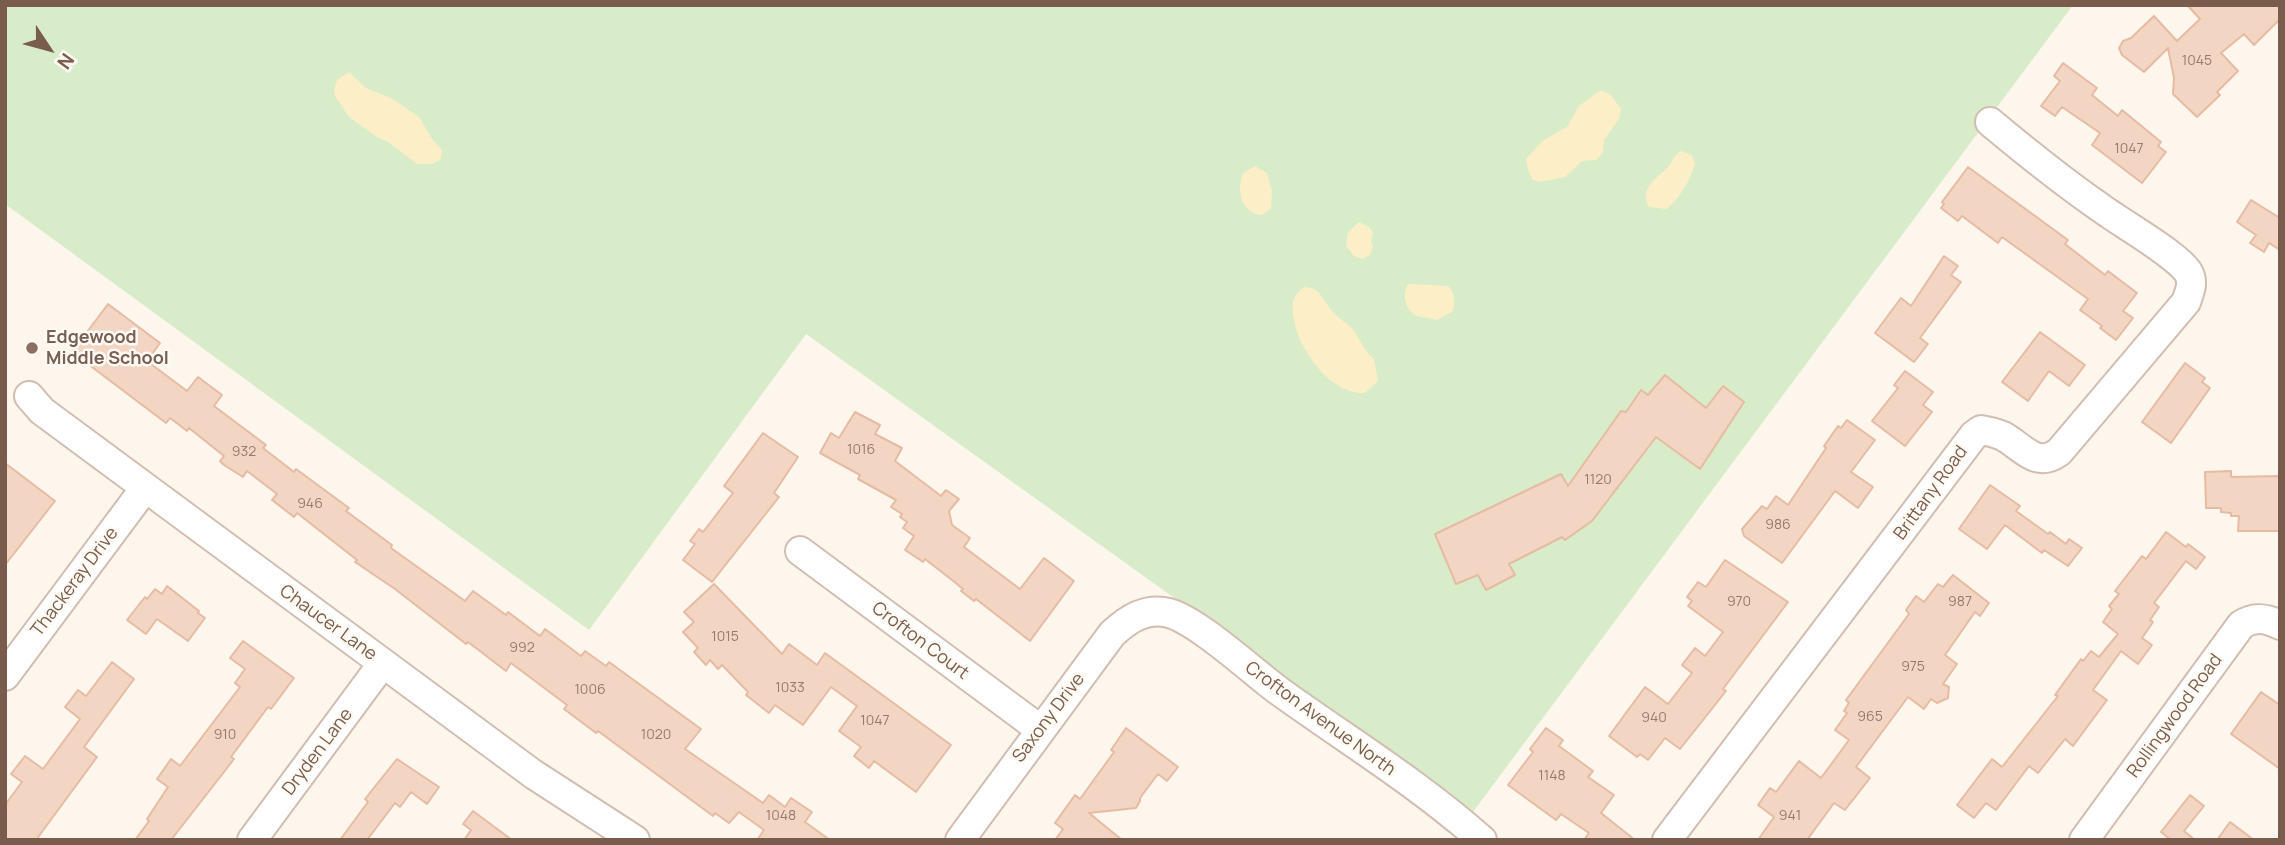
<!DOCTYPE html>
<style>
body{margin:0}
#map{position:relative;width:2285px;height:845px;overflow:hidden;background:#fdf6ec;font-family:Manrope,sans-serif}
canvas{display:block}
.frame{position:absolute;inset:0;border:7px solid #7a5c4d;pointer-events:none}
.north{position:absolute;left:14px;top:14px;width:70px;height:70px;-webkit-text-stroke:5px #fffaf3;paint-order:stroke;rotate:126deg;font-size:19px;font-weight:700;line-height:28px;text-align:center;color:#7a5c4d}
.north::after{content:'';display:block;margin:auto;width:24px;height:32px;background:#7a5c4d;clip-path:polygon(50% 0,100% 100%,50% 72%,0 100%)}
</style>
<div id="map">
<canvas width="2285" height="845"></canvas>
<div class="frame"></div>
<div class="north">N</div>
</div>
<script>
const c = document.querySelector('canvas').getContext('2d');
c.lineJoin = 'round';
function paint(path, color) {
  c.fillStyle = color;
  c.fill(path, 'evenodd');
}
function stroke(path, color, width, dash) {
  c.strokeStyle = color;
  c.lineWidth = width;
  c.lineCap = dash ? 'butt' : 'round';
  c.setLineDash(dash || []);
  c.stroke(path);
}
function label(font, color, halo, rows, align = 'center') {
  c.font = font + ' Manrope,sans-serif';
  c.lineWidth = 5;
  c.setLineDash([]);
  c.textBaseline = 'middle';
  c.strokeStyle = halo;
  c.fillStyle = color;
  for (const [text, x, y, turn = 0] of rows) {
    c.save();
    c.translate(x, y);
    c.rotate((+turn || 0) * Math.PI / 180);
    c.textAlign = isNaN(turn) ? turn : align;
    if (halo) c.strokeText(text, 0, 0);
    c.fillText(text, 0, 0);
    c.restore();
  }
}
paint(new Path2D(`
 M5,5H2073L1473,812L806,334L589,630L5,204Z`), '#d8ecc9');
paint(new Path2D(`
 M349,72L366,88L391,98L419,117L432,139L442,150L441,159L432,164H417L388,142L377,137L349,117L335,96L334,90L337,80Z
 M1601,90L1611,95L1621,109L1619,119L1604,140L1603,152L1600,156L1596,160L1582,161L1565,177L1540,182L1533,180L1528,170L1526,159L1542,141L1567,127L1579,106Z
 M1681,151L1692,155L1695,165C1689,180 1680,200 1666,209L1649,207C1639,190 1655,179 1666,169C1673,163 1673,155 1681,151Z
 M1255,166L1267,173L1272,191L1271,209L1262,215C1241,213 1236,190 1243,173Z
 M1359,222L1369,227L1373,233L1371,242L1373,246L1370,255L1362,259L1354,256L1346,246L1348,232Z
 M1408,284L1448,286C1455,292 1456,303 1452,312L1437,320C1431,318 1417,317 1415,315C1405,309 1402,293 1408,284Z
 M1304,287C1321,287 1323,301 1333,312C1339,319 1348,323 1354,331C1362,342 1364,351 1374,359L1378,381L1365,393C1331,395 1299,350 1294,320C1293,314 1291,305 1294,299C1296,294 1300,290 1304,287Z`), '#fcefc7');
const building = new Path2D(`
 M2187,5H2280V19L2254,45L2244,34L2221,53L2238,71L2217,92L2220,95L2197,117L2173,94L2174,78L2168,48L2144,72L2122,55L2119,48L2123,41L2131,38L2154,16L2177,41L2200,19Z
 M2063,63L2097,88L2092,95L2118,116L2122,110L2161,142L2158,146L2166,152L2142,183L2092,145L2100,133L2062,107L2055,116L2041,106L2060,81L2054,76Z
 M1968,167L2068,240L2065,244L2105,275L2108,271L2137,293L2123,311L2133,318L2116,340L2100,328L2102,326L2080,310L2088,299L2002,237L1998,243L1962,216L1958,221L1941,208L1944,204L1942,202Z
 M2251,200L2280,218V250L2269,243L2264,252L2250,243L2256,235L2237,222Z
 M1944,256L1958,266L1951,275L1961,282L1920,338L1928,344L1914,362L1875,333L1901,298L1911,306Z
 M108,304L160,343L147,361L187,391L198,377L222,395L214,406L266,445L263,448L294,472L296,469L349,508L346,511L392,545L391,548L465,601L473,591L506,615L508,612L540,636L545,629L581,656L585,651L606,666L609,662L701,729L685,749L763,803L769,795L785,807L791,798L812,812L805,822L830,840H757L764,830L739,812L729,823L715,813L713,816L598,731L596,733L564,709L567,705L511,663L506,671L468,642L466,644L395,589L355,562L357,560L297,513L294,517L272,500L277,494L247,471L243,477L224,465L220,461L224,456L189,428L187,431L170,418L166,423L72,352Z
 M2040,332L2085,365L2069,386L2049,371L2028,401L2002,382Z
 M2185,363L2205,378L2202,382L2210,388L2171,443L2142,422Z
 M1905,371L1933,392L1923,405L1932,412L1905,446L1872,421L1898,388L1894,385Z
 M1665,375L1706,408L1723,386L1744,402L1700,469L1656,437L1592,521L1565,540L1562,537L1509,564L1515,575L1486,590L1478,575L1456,584L1435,534L1561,474L1568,486L1621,411L1626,412L1641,390L1648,395Z
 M855,412L880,425L875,434L902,448L895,461L941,496L946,490L959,499L949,511L952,525L970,538L964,547L1020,589L1044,558L1074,581L1030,641L976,599L974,601L961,591L963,589L952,580L925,559L923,562L905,550L914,536L903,528L907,522L900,517L902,514L891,507L896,500L858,479L860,475L820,453L831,433L839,438Z
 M1847,420L1875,440L1851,472L1873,487L1858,508L1835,491L1782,563L1744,536L1742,529L1762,506L1767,509L1776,496L1788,505L1826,448L1824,446L1838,426L1841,428Z
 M763,433L798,457L774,493L779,497L712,582L683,560L695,544L690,541L699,529L703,532L733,493L724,486Z
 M5,463L55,501L5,565Z
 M2231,471V477L2280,476V531H2238L2239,516H2231V513L2221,512V508H2206L2205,472Z
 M1990,485L2020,506L2016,511L2048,534L2050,532L2066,544L2069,539L2082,548L2068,566L2044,550L2042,553L2005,525L1987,549L1959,529Z
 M2166,532L2186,547L2188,544L2205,557L2196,569L2186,561L2154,603L2159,607L2150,620L2153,622L2142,638L2152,645L2138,664L2121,651L2093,690L2107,700L2073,746L2065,739L2038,773L2029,766L1996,810L1986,803L1974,818L1957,805L1992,759L2002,767L2058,696L2055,695L2081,659L2083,661L2091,651L2099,657L2118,634L2103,622L2112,609L2109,606L2119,594L2115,591L2142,556L2146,559Z
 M1725,560L1788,602L1723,689L1726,691L1680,749L1665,738L1648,760L1640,754L1637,757L1609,736L1645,687L1668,704L1692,673L1682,665L1695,648L1705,656L1723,632L1688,606L1692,601L1687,597L1698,582L1706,587Z
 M1953,575L1989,603L1980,616L1975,612L1945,655L1957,664L1943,684L1949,687L1948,698L1937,703L1931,699L1924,709L1908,697L1856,767L1870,778L1845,810L1834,803L1807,840H1758L1774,817L1758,805L1770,788L1776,792L1799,761L1821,778L1849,740L1835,730L1847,713L1844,711L1849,703L1846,700L1909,614L1906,610L1916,596L1924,602L1938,584L1943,587Z
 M714,584L782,654L789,644L817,665L825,653L951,745L916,792L874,761L869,768L854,756L861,747L839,731L857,706L831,687L803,725L775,705L769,713L746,695L748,692L722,665L718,669L710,660L706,665L694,652L698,648L683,632L694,622L684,612Z
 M167,586L199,611L198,613L205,618L188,641L157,619L146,634L127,620L145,597L147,599L155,589L162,594Z
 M243,641L294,678L271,709L268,707L231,757L234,759L224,772L171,840H135L149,821L147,819L168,787L157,779L171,759L180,766L240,687L235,683L245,669L230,658Z
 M112,662L134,679L84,747L97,757L36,840H5V805L22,782L11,774L25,756L43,769L80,719L65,707L78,690L86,696Z
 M2261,692L2280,705V769L2231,734Z
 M1126,728L1178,767L1167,781L1158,774L1140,798V801L1136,808L1089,813L1122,840H1055L1063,829L1055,823L1075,795L1080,799L1114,752L1111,750Z
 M1546,728L1563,740L1559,746L1593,771L1588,777L1614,795L1601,813L1635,840H1584L1589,833L1561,814L1556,820L1508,785L1533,752L1530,749Z
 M397,759L439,787L427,804L411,792L400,807L395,803L367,840H340L368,802L365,799Z
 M2190,795L2204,806L2184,831L2195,840H2171L2161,832Z
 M473,811L512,840H464L471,830L463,824Z
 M2230,822L2254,840H2217Z`);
paint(building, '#f3d5c3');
stroke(building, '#e6bba3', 2);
const minor = new Path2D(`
 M29,396L42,411L533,774L635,840
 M800,551L1041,730
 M5,676L145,488
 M252,840L383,663
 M960,840L1112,634C1128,619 1146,607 1169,613C1198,621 1252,671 1279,691C1347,740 1419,784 1482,840
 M1667,840L1974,435L1981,430C1988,431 1996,433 2003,436C2023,447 2036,469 2059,452L2186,302C2190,291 2194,282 2188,272C2175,253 2121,223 2101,208C2062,181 2026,152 1990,122
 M2084,840L2241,625C2254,616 2266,618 2280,625`);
stroke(minor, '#d1beb0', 32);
stroke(minor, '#fff', 28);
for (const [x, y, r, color] of [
 [32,348,7,"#8d6e63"]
]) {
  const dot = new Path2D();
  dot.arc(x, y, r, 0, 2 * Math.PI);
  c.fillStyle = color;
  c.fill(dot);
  stroke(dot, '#fffaf3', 2.5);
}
label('14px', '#987a6a', null, [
 ["1045",2197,61],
 ["1047",2129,149],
 ["1016",861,450],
 ["932",244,452],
 ["1120",1598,480],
 ["946",310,504],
 ["986",1778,525],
 ["970",1739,602],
 ["987",1960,602],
 ["1015",725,637],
 ["992",522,648],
 ["975",1913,667],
 ["1033",790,688],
 ["1006",590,690],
 ["965",1870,717],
 ["940",1654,718],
 ["1047",875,721],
 ["910",225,735],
 ["1020",656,735],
 ["1148",1552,776],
 ["1048",781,816],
 ["941",1790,816]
]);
label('bold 18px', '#785e54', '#fffaf3', [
 ["Edgewood",46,338],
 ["Middle School",46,359]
], 'left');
label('18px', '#7a5c4d', '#fffaf3', [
 ["Brittany Road",1931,493,-54],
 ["Thackeray Drive",75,582,-53],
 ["Chaucer Lane",328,623,36],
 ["Crofton Court",920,641,37],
 ["Rollingwood Road",2175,716,-54],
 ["Saxony Drive",1049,718,-53],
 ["Crofton Avenue North",1320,719,36],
 ["Dryden Lane",318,752,-53]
]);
</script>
